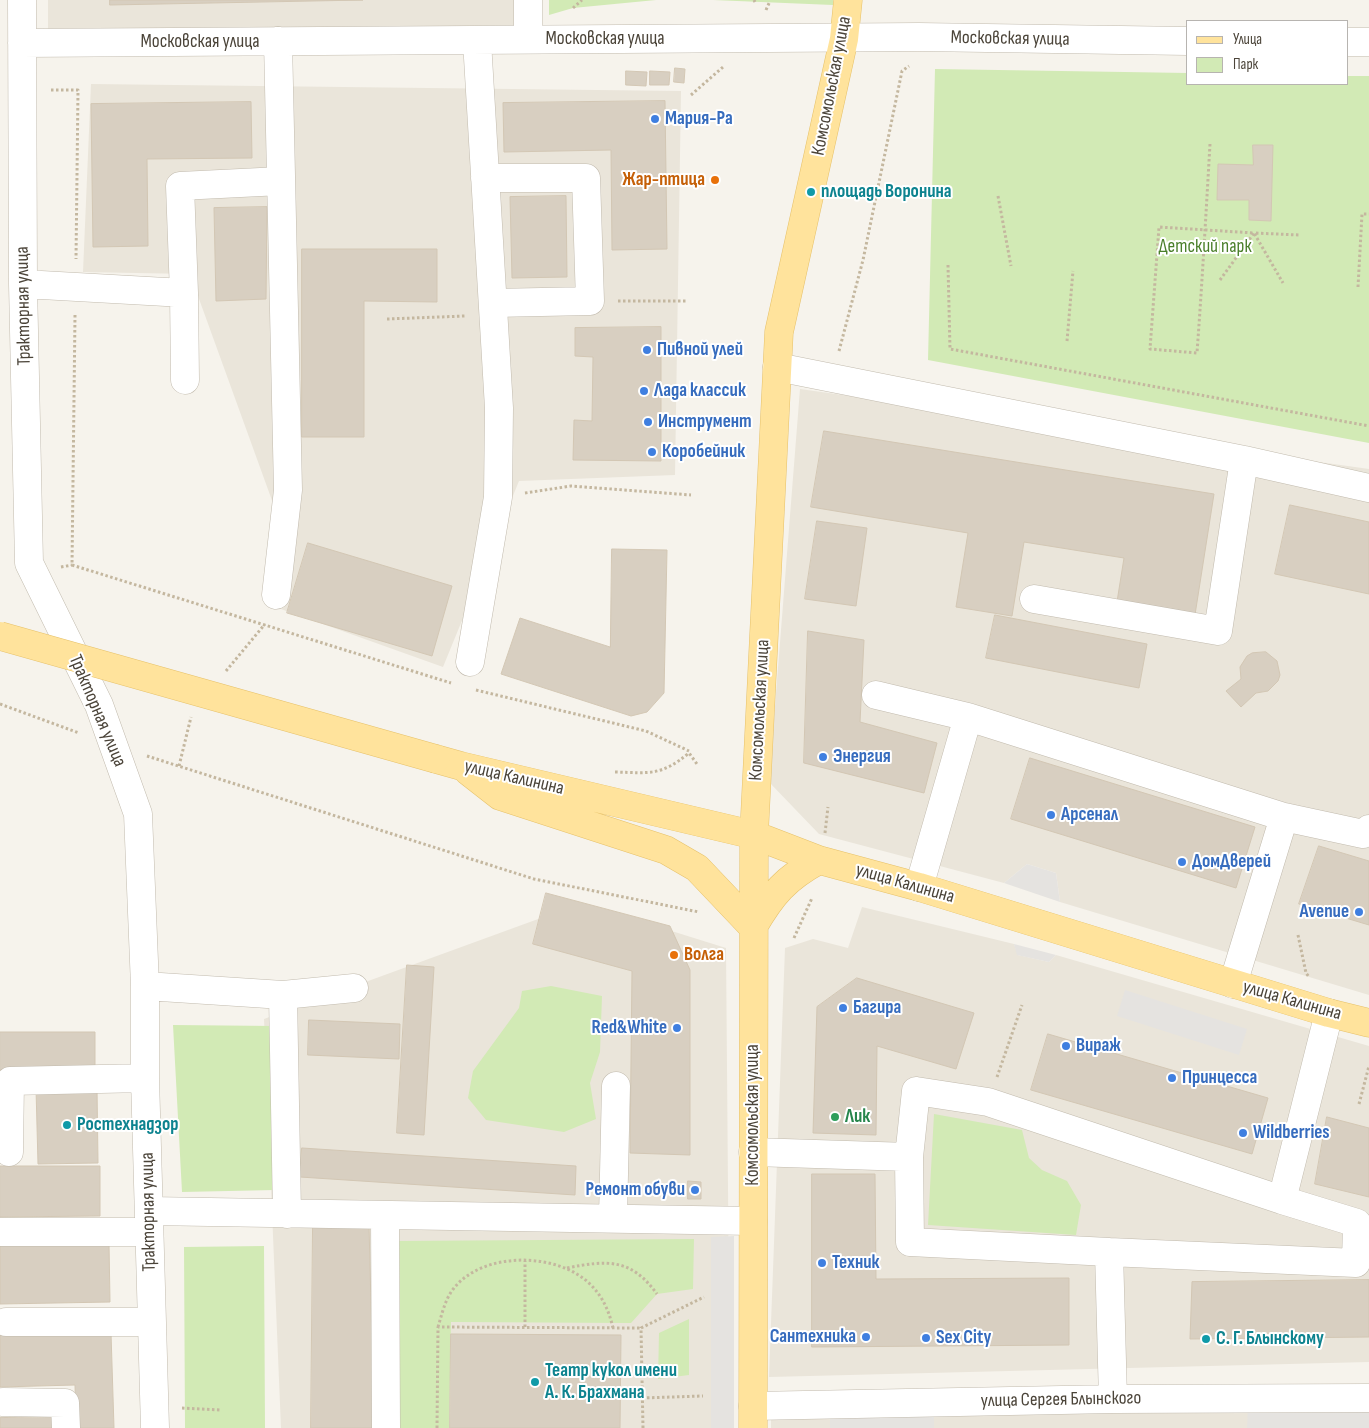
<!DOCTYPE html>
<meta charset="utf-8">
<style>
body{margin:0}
#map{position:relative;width:1369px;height:1428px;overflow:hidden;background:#f6f3ec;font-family:"Sofia Sans Condensed",sans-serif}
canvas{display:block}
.legend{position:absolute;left:1186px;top:20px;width:162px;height:65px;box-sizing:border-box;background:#fff;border:1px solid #b7b4b0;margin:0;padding:6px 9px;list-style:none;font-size:15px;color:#4b4439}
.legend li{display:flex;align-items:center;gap:10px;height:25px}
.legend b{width:25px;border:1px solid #b7b4b0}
</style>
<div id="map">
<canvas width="1369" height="1428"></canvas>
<ul class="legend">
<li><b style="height:6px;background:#ffe39c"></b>Улица</li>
<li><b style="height:14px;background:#d2eab5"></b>Парк</li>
</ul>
</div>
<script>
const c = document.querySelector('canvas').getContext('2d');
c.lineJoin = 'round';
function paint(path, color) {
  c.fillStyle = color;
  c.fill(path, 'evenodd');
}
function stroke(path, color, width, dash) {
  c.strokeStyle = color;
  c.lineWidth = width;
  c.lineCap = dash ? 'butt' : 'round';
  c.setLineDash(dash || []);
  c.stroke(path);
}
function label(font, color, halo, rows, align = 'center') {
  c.font = font + ' "Sofia Sans Condensed",sans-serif';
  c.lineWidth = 4;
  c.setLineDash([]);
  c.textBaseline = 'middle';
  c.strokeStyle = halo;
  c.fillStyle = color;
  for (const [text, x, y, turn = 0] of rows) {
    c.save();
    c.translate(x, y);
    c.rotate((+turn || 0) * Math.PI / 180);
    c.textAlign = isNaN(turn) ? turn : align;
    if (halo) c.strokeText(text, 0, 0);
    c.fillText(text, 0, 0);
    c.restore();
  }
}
paint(new Path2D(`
 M48,0H540V25L48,31Z
 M91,84L681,91L675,475L519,481L443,667L264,603L274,506L190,274L83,272Z
 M800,389L1369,469V995L1060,902L1056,873L1027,864L1004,883L819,834L769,782Z
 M582,903L726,948L730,1428H281L264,1019Z
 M862,907L1014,944L1018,955L1049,962L1056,955L1369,1046V1362L769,1377L785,948L813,939L848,948Z
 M771,1413H1369V1428H771Z`), '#eae5da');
paint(new Path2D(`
 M549,0H656L573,8L549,15Z
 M713,0H833V5Z
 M935,69L1188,73V84H1348V76H1369V443L928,360Z
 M551,986L602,996L600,1052L590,1083L596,1119L564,1132L486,1120L468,1098L473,1071L519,1008L522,991Z
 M173,1025L276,1026L275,1190L182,1192Z
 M934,1114L1022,1130L1029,1158L1042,1170L1067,1181L1081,1205L1076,1235L928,1225Z
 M694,1239L693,1289L657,1294L631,1323L451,1322L449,1428H399L395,1241Z
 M264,1246L265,1428H185L184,1247Z
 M689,1319V1375L658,1379L659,1333Z`), '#d2eab5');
paint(new Path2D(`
 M1027,864L1056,873L1060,902L1004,883Z
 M1014,944L1056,955L1049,962L1017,955Z
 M1125,990L1247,1029L1239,1055L1117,1016Z
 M734,1236V1428H711V1237Z
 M1369,1406V1428H1247L1248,1407Z
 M934,1412V1428H830V1413Z`), '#e5e3e0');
const building = new Path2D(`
 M110,0H363L110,5Z
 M675,68L685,69L684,83L674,82Z
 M626,71L647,72L646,86L626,85Z
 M650,71L670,72L669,85H650Z
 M665,101L667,249L612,250L611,150L504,152L503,103Z
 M251,102L252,158L147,159L148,246L93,247L91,104Z
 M1253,145H1273L1271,221L1249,220V200H1217L1218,164L1253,165Z
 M566,196L567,277L512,278L510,197Z
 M267,207L266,299L216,301L214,208Z
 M302,249H437V302L364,301V437H302Z
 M661,327V461L573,460L574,420L592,421L593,357L575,356V328Z
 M824,431L1214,494L1194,621L1116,608L1124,558L1024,542L1012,616L956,607L968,533L811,507Z
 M1290,505L1369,522V594L1275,574Z
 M817,521L867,528L856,606L805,599Z
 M308,543L452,586L432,656L287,613Z
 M612,549L667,550L664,693L647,712L631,716L501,674L520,618L610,647Z
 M995,615L1147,644L1139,688L986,658Z
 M808,631L864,640L860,722L937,743L924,793L804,763Z
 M1266,652L1277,661L1280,675L1278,681L1268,691L1256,693L1241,707L1226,691L1241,679L1240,667L1247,656L1252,653Z
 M1030,758L1255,827L1236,888L1011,819Z
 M1319,846L1369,861V925L1299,904Z
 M546,893L670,926L690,970V1155L630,1153L632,971L533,944Z
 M407,965L434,967L424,1135L397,1133Z
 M857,978L974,1013L956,1069L877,1046L876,1135L813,1133L817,1007Z
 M309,1020L400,1024L399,1059L308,1055Z
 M0,1032H95V1070H0Z
 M1048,1034L1268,1098L1252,1154L1031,1090Z
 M97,1087L98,1163L38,1164L36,1088Z
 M1327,1117L1369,1128V1197L1315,1184Z
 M302,1148L576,1166L575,1195L300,1177Z
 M0,1166H100V1216L0,1217Z
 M812,1174H875L876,1279L1069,1278V1345L812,1347Z
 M688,1181L701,1182V1199H688Z
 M313,1223L369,1225L374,1428H311Z
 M109,1243L110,1302L0,1304V1246Z
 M1369,1280V1337L1190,1339L1192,1282Z
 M111,1333L114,1428H76L75,1385L0,1387V1336Z
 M451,1334L621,1335L620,1428H450Z
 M60,1417V1428H0V1418Z`);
paint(building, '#d8cfc1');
stroke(building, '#d3c7b4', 1);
const minor = new Path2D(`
 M22,0L23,284L29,563L99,705L138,814L145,986V1078L155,1428
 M528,0V39
 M1348,42H1369
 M22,43L919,37L1188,41
 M485,178H586L590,301L493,303
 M23,284L184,293L185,380
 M184,293L180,186L281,181
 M777,367L1244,460L1369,488
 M276,595L288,490L278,41
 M1034,599L1218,631L1244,460
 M470,662L498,497L499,408L477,41
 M876,695L968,717L919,887
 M968,717L1284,817
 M1233,984L1284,817L1363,834L1369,829
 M145,986L283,995L287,1214
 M283,995L354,988
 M9,1152L10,1081L145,1078
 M753,1152L909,1157
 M149,1211L753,1221
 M385,1215L386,1428
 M613,1218L616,1086
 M0,1232H149
 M1109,1252L910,1242L909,1157L916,1091L988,1102L1282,1200
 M6,1322H152
 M1113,1399L1109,1252L1356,1263L1357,1223L1282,1200L1329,1013
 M3,1402L65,1403L66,1428
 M753,1406L1113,1399L1369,1398`);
const major = new Path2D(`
 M436,759L461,766L754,835L819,860L919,887L1329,1013L1369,1023
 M468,771L500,796L666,850L697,868L753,927C772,894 786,878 819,860
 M753,1428L754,835L779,332L844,39L848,0`);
stroke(minor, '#c2bbae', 29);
stroke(major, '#e6c16a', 29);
stroke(new Path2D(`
 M754,0L755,2
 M573,8L582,0
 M766,10L770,1
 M51,90H78L76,259
 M691,95L723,67
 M1210,144C1206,214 1202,284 1197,353L1150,349L1159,227L1254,233L1283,283
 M998,196L1011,266
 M948,265L950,349L1369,426
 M1220,280L1254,233L1299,235
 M1358,287L1362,214H1369
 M618,301H687
 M75,315L72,565L451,683
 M387,319L465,316
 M1067,341L1073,271
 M839,351L863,260L902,71L909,66
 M525,493L571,486L691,495
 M61,567L72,565
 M226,671L265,624
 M476,690L646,731L689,751
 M0,704L79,733
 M147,756L534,879L699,912
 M179,766L191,717
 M615,772C650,773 661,776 689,753L697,764
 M825,833L828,807
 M1298,935L1306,973L1309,977
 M794,938L812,898
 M997,1077L1022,1005
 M1359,1104L1369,1066
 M567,1268C607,1260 631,1258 657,1294
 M438,1327C442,1314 445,1299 454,1288C484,1251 557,1252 590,1284C603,1297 609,1311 613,1328
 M525,1327V1261
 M642,1398L703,1396
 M182,1408L221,1410
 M437,1428L438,1327L641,1328
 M643,1428L641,1328L704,1297`), '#c4b79f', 3, [2.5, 2.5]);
stroke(minor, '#fff', 28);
stroke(major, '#ffe39c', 28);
const majorBridge = new Path2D(`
 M0,636L436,759`);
stroke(majorBridge, '#e6c16a', 29, []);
stroke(majorBridge, '#ffe39c', 28);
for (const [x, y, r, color] of [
 [655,119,5,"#3f7fe0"],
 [715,180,5,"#e8710a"],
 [811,192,5,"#0f9aa8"],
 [647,350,5,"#3f7fe0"],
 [644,391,5,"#3f7fe0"],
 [648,422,5,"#3f7fe0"],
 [652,452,5,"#3f7fe0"],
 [823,757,5,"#3f7fe0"],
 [1051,815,5,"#3f7fe0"],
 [1182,862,5,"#3f7fe0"],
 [1359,912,5,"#3f7fe0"],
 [674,955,5,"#e8710a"],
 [843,1008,5,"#3f7fe0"],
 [677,1028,5,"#3f7fe0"],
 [1066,1046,5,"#3f7fe0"],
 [1172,1078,5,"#3f7fe0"],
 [835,1117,5,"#2e9e5b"],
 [67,1125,5,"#0f9aa8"],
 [1243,1133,5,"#3f7fe0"],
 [695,1190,5,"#3f7fe0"],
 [822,1263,5,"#3f7fe0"],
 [866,1337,5,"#3f7fe0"],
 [926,1338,5,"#3f7fe0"],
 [1206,1339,5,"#0f9aa8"],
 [535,1382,5,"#0f9aa8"]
]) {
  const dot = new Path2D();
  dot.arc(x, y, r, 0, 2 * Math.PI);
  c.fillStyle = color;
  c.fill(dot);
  stroke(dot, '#fff', 2);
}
label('19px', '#4b4439', '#fff', [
 ["Московская улица",605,39],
 ["Московская улица",1010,39,1],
 ["Московская улица",200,42],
 ["Комсомольская улица",832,86,-79],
 ["Тракторная улица",24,306,-91],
 ["Комсомольская улица",760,710,-87],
 ["Тракторная улица",97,711,67],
 ["улица Калинина",514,778,13],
 ["улица Калинина",905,884,16],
 ["улица Калинина",1292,1001,16],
 ["Комсомольская улица",753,1115,-90],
 ["Тракторная улица",149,1212,-91],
 ["улица Сергея Блынского",1061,1400,-1]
]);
label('bold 19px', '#366cbe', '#fff', [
 ["Мария-Ра",665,119],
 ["Пивной улей",657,350],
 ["Лада классик",654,391],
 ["Инструмент",658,422],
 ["Коробейник",662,452],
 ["Энергия",833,757],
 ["Арсенал",1061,815],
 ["ДомДверей",1192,862],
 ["Avenue",1349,912,"right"],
 ["Багира",853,1008],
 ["Red&White",667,1028,"right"],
 ["Вираж",1076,1046],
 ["Принцесса",1182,1078],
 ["Wildberries",1253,1133],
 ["Ремонт обуви",685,1190,"right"],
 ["Техник",832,1263],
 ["Сантехника",856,1337,"right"],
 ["Sex City",936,1338]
], 'left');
label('bold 19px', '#c56008', '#fff', [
 ["Жар-птица",705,180],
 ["Волга",684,955,"left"]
], 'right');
label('bold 19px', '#0d838f', '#fff', [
 ["площадь Воронина",821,192],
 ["Ростехнадзор",77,1125],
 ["С. Г. Блынскому",1216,1339],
 ["Театр кукол имени",545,1371],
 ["А. К. Брахмана",545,1393]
], 'left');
label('19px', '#4a7f2a', '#fff', [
 ["Детский парк",1205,247]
]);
label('bold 19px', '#27864d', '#fff', [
 ["Лик",845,1117]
], 'left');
</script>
